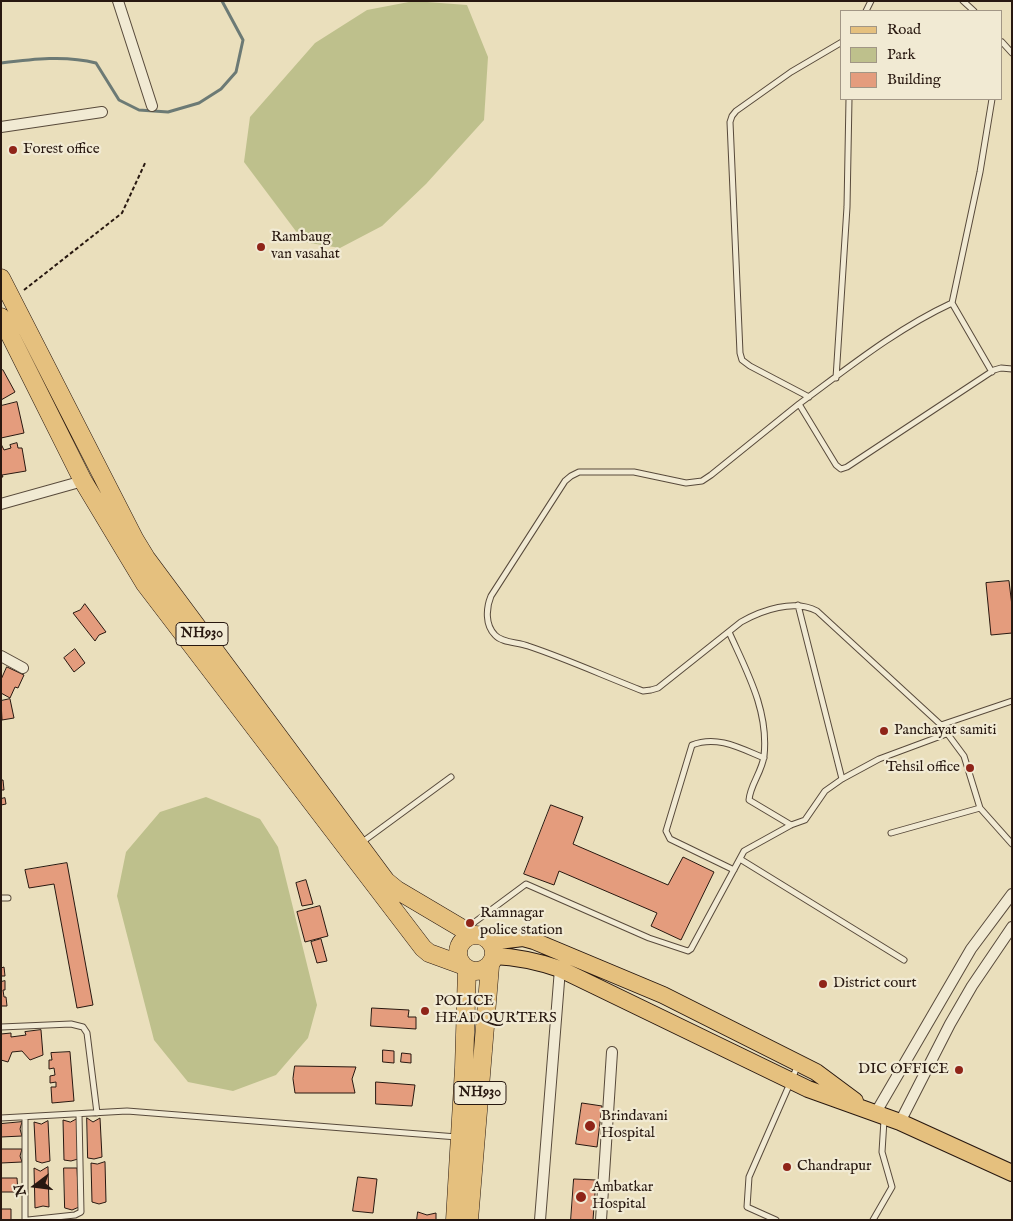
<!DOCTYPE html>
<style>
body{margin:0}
#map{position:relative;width:1013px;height:1221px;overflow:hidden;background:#eadfbc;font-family:"IM FELL English",serif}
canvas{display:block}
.frame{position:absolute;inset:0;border:2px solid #281810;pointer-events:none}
.legend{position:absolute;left:840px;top:10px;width:162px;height:90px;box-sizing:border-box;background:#f1ead3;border:1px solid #a19685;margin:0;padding:6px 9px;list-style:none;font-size:15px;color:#281810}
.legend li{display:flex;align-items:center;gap:10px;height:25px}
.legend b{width:25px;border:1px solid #a19685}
.north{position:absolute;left:10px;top:1161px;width:50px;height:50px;-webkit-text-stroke:4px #f1ead3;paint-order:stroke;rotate:255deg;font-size:14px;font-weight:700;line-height:20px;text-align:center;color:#281810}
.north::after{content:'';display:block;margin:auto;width:18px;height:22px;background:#281810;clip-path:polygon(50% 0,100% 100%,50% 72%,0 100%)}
</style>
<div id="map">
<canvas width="1013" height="1221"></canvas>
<div class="frame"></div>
<ul class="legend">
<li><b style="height:6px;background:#e5c07e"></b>Road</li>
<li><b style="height:14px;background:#bec08c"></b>Park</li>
<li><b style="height:14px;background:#e49c7d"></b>Building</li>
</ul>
<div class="north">N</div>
</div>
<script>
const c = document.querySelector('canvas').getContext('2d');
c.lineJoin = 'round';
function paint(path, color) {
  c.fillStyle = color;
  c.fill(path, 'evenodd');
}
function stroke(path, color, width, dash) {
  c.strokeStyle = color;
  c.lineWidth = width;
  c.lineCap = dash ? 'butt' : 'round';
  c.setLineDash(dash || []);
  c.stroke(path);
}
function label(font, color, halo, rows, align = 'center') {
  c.font = font + ' "IM FELL English",serif';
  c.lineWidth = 4.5;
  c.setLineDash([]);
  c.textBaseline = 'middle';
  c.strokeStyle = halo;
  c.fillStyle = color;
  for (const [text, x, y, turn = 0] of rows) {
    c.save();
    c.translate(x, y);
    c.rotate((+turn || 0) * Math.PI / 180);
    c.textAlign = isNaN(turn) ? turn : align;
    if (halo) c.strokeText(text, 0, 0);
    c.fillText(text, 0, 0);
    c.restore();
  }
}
paint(new Path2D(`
 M414,1L467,5L488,57L484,120L426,184L382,226L340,248L304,242L244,162L250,117L315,43L367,10Z
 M206,797L260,819L278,847L317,1005L308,1038L276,1075L233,1091L188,1082L154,1040L117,896L126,852L160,812Z`), '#bec08c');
stroke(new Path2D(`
 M1,63C33,59 66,55 96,63L119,100L139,110L168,112L199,103L221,89L236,72L243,40L222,1`), '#6c7a75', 3);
const building = new Path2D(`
 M3,370L15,392L1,400V371Z
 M17,402L24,433L1,438V406Z
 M17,443L18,448H22L26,471L2,475L3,477H1V444L4,450L11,448L10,445Z
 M1009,581L1012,606V633L991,635L986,583Z
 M85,604L106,632L99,635L95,641L73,613L80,610Z
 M75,649L85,663L74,672L64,658Z
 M7,667L24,675L18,688L15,687L10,698L1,693V680Z
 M10,699L14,718L2,720L1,701Z
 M1,780H3L4,790H1Z
 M5,798L6,804L1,805V799Z
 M551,805L583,817L573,844L668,885L683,857L714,872L681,940L651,926L657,913L559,871L554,885L524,874Z
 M67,863L93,1005L77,1008L54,884L29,888L25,870Z
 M306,880L313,904L302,906L296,883Z
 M320,906L328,936L305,942L297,912Z
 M321,939L327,961L317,963L311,942Z
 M1,966V968L4,967L5,976H1Z
 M5,981V990H3L4,997H6L7,1006H1V982Z
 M372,1008L409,1010L408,1017H416V1029L371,1026Z
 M41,1030L43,1055L30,1060L22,1051L12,1052L8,1062L1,1060V1034L11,1033V1037L26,1035L25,1032Z
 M383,1050L394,1051V1063L383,1062Z
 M70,1052L74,1101L52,1103L51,1087H56V1082L50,1083V1076L55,1075L54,1068L49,1069V1060H52L51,1053Z
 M402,1053L411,1054V1063L401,1062Z
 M295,1066L356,1067L352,1079L355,1093H295L293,1079Z
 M376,1082L415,1085L412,1106L376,1104Z
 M582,1103L602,1106L597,1147L576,1144Z
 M87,1118L93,1122L100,1118L102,1157L94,1159L88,1158Z
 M77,1119L78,1159L71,1161L64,1160L63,1120L70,1122Z
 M48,1121L50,1161L42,1163L36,1161L34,1122L41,1124Z
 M22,1122L20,1129L22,1136L1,1137V1124Z
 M1,1149H22L20,1156L22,1162L1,1163Z
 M105,1162L106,1202L99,1204L92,1202L91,1163L97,1164Z
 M48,1167L49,1207L43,1206L35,1208L34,1168L40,1171Z
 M64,1168H77L79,1207L72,1210L65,1208Z
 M358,1177L377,1179L373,1213L353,1211Z
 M1,1178H17L18,1192H1Z
 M574,1179L596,1180L593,1220H571Z
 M1,1209H11V1220H1Z
 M418,1212L427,1215L436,1213V1220H417Z`);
paint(building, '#e49c7d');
stroke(building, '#281810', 1);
const service = new Path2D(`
 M963,1L974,11
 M866,11L871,1
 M1002,42L1012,53
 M992,99L980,172L952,303C896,329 848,368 799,404L836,465L841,469L847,467L994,370L1001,368L1012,369
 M952,303L992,372
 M836,378L847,207L849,99
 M809,397L750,366L742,360L740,353L730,122L732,116L736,111L791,72L842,42
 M799,404L711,475L702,481L686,483L634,472H579L571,476L565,481L491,596C486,608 485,625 495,635C502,643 518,642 528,646C567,659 604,676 643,691L651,690L658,688L741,622C762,610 794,599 817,611L941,725L964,756L980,808L1012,844
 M798,605L842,779
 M729,632C747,672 769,711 764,756C762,772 750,785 749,800L791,825
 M941,725L1012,701
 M891,833L980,808
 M361,843L451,777
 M740,859L904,960
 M734,870L670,839L666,831L692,745C717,735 740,748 764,758
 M1,898H8
 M468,927L526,884L649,938L688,951L691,949L744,851L791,825L805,820L825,791L842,779L879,759L949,733
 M1,1027L71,1024L83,1027L87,1033L97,1113
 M25,1117V1220
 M1,1118L127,1111L457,1137
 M28,1220L75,1215L81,1212L79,1114
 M776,1220L747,1207L749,1177L798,1065
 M873,1220L892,1187L882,1152L884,1120`);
const minor = new Path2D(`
 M118,1L152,106
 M1,127L102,112
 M1,504L83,481
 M1,656L23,668
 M875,1114L971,949L1012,894
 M900,1122L950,1024L972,986L1012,927
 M540,1220L560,969
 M601,1220L612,1052`);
const primary = new Path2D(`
 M490,942L523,938L534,941L663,995L816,1072L855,1101
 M494,956C519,957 537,961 560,969L808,1089L900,1122L1012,1173`);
const trunk = new Path2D(`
 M1,278L135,540L146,558L386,881L397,890L473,935
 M1,317L83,481L145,584L423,948L429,953L462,965
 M458 953a18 18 0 1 1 36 0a18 18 0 1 1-36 0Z
 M455,1220L464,1068L467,969
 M469,1220L490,966`);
stroke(service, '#584a3b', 7);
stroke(minor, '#584a3b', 12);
stroke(primary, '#281810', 18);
stroke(trunk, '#281810', 19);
stroke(new Path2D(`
 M24,290L122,213L146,161`), '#281810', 2, [4, 2.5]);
stroke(service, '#f1ead3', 5);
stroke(minor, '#f1ead3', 10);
stroke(primary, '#e5c07e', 16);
stroke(trunk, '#e5c07e', 18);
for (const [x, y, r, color] of [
 [13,150,5,"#8f2418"],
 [261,247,5,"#8f2418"],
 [884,731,5,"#8f2418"],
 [970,768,5,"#8f2418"],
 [470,923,5,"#8f2418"],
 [823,984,5,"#8f2418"],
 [425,1011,5,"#8f2418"],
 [959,1070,5,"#8f2418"],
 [590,1126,6,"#8f2418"],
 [787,1167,5,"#8f2418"],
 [581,1197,6,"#8f2418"]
]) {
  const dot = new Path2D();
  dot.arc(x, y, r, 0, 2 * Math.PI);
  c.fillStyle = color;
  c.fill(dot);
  stroke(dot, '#f1ead3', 2);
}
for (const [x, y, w] of [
 [202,634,52],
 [480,1093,52]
]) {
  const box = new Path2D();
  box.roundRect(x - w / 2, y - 11.5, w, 23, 4);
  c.fillStyle = '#f1ead3';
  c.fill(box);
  stroke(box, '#281810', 1);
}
label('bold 14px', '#281810', null, [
 ["NH930",202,634],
 ["NH930",480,1093]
]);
label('15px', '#281810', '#f1ead3', [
 ["Forest office",23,150],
 ["Rambaug",271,238],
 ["van vasahat",271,255],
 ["Panchayat samiti",894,731],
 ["Tehsil office",960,768,"right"],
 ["Ramnagar",480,914],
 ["police station",480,931],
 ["District court",833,984],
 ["POLICE",435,1002],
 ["HEADQURTERS",435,1019],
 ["DIC OFFICE",949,1070,"right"],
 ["Brindavani",601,1117],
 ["Hospital",601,1134],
 ["Chandrapur",797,1167],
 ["Ambatkar",592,1188],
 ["Hospital",592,1205]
], 'left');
</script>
